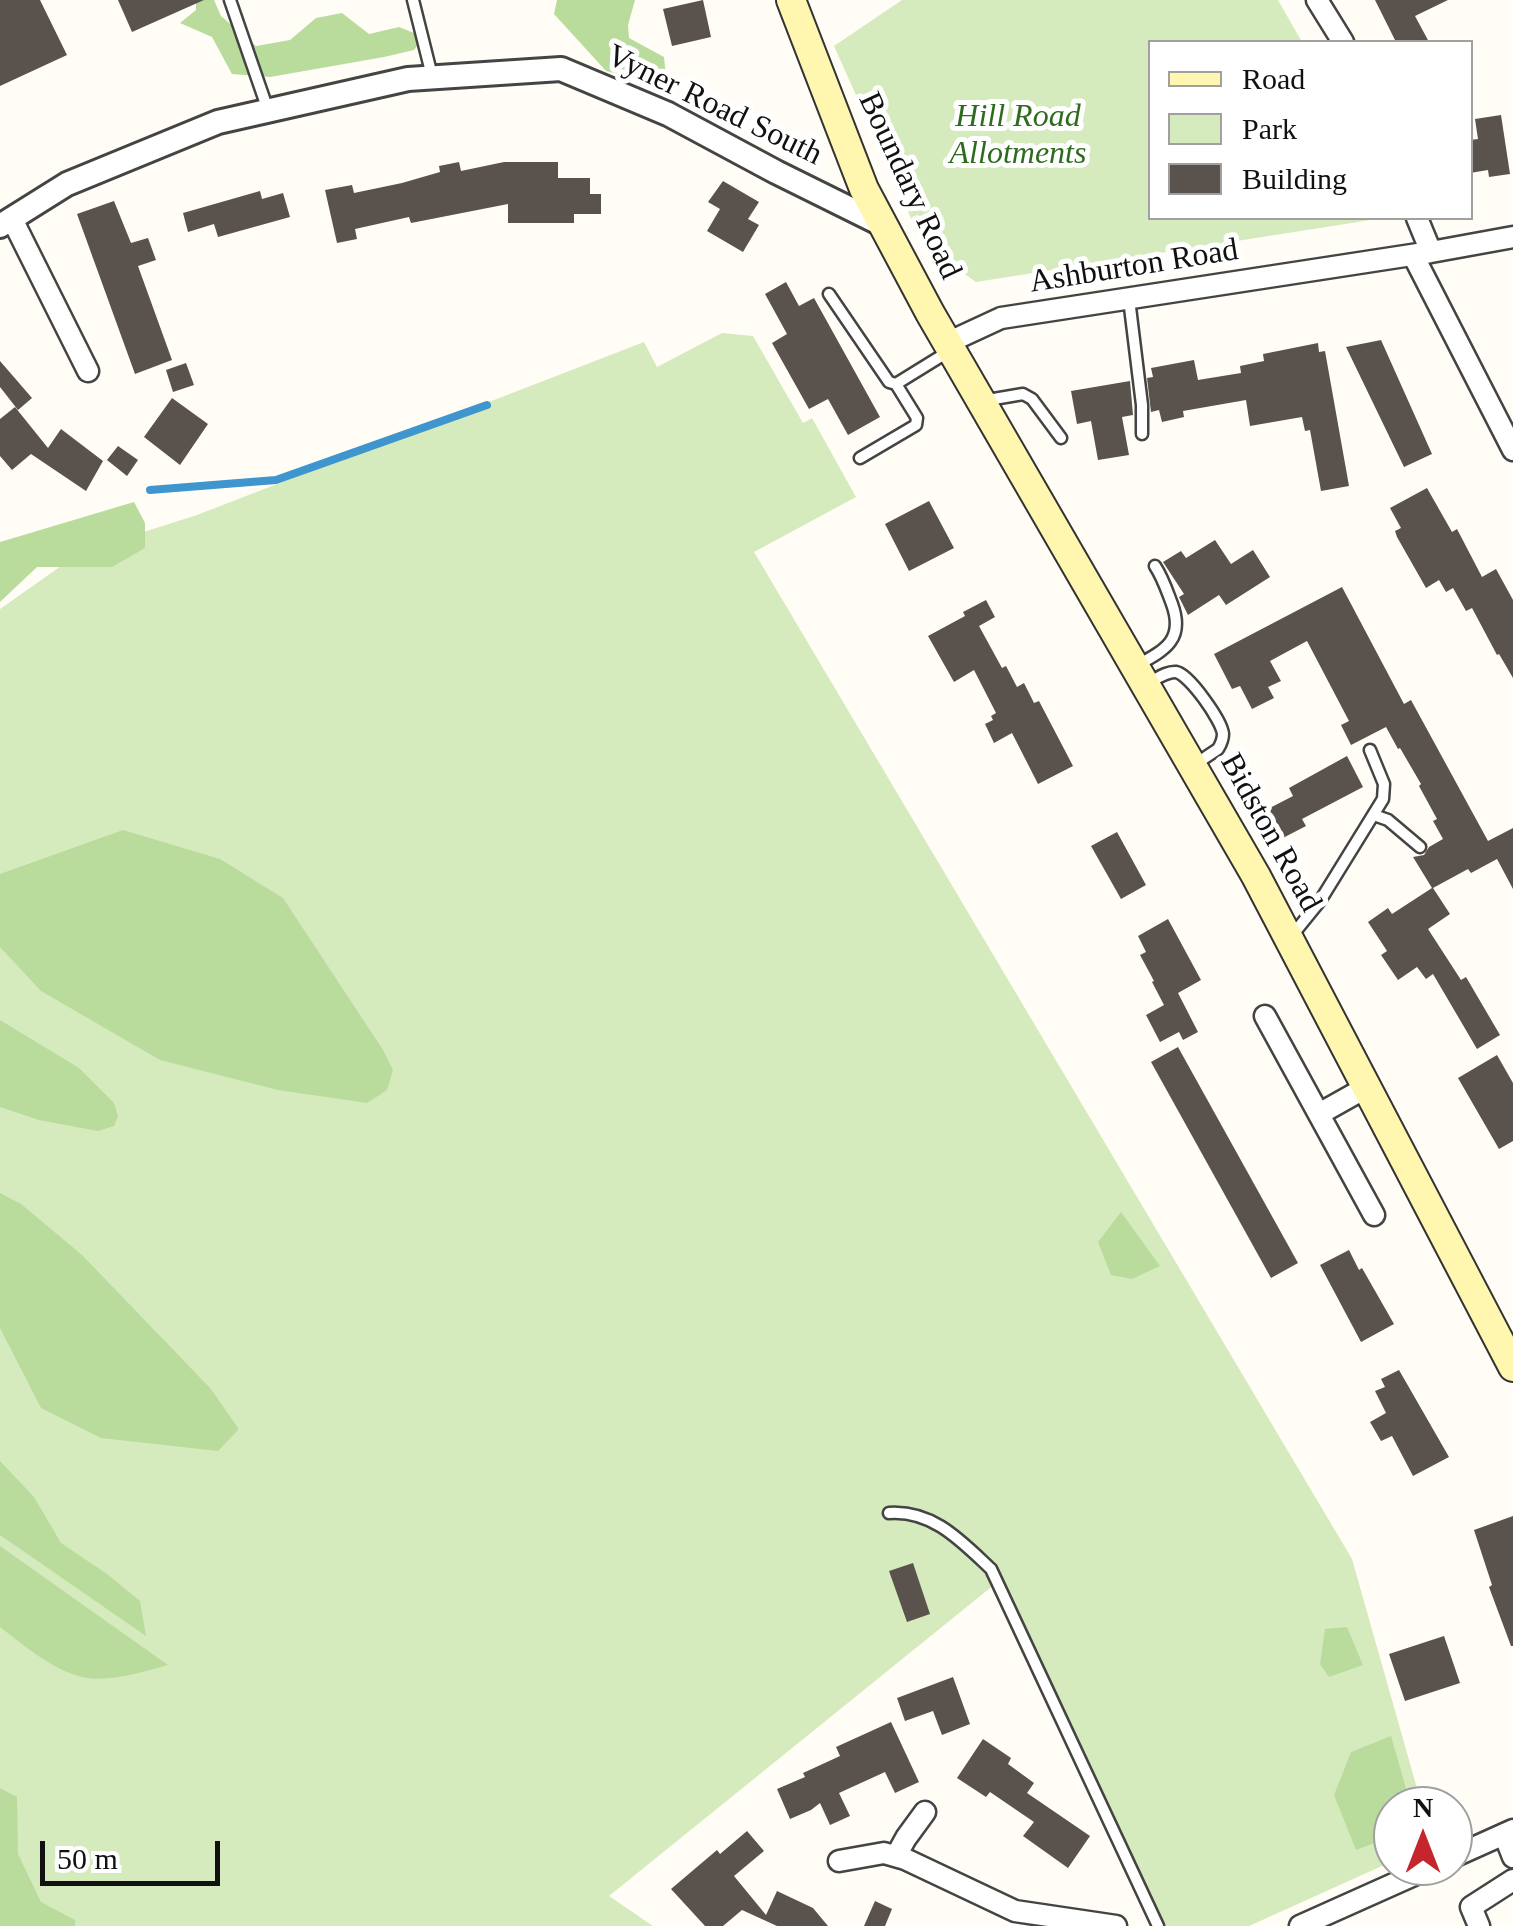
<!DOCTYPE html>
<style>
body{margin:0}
#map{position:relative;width:1513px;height:1926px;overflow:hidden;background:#fffdf5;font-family:Georgia,serif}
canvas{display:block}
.legend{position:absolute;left:1148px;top:40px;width:325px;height:180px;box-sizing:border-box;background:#fff;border:2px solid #a0a0a0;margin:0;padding:12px 18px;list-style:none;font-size:30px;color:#111}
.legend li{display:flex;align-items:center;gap:20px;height:50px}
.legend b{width:50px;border:2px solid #a0a0a0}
.north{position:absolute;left:1373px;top:1786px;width:100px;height:100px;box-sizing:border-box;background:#fff;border:2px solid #a0a0a0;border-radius:50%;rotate:0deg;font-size:28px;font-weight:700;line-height:40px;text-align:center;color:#111}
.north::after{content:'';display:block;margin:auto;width:35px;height:45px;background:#c4262e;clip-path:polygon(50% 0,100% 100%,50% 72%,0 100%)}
.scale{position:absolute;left:40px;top:1841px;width:180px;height:45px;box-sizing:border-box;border:5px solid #111;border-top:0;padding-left:12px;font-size:30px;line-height:35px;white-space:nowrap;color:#111;-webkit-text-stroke:8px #fff;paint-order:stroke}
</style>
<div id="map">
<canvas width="1513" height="1926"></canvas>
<ul class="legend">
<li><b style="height:12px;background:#fff6b0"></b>Road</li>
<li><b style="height:28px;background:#d5ebbd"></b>Park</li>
<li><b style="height:28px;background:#5a524d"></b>Building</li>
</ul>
<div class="north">N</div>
<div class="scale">50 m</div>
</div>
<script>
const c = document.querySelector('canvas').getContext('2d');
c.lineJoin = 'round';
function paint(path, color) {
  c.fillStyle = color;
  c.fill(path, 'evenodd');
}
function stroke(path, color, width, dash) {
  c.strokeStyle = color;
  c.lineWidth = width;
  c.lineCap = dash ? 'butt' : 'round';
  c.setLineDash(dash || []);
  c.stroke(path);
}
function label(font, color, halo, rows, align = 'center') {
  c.font = font + ' Georgia,serif';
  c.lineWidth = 10;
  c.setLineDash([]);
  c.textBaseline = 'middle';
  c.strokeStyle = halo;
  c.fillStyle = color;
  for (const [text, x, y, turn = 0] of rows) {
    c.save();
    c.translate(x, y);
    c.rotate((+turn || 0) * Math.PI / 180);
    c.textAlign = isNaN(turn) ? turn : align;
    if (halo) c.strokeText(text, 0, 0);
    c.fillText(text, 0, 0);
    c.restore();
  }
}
paint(new Path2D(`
 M902,0H1278L1302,42H1150V218H1383L976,282L923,245L834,46Z
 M722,333L753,336L803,423L812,418L856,497L754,552L1352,1559L1422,1806H1393V1861L1249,1926H1166L1000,1580L609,1896L653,1926H0V609L81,552L197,515L644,342L657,367Z`), '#d5ebbd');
paint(new Path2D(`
 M196,0H214L221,16L256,46L290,40L316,18L342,13L369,34L399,27L424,37L414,50L384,57L270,77L232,74L212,37L180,23L196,10Z
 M557,0H635L628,25L629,38L664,57L666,78L646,80L606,71L554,14Z
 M134,502L145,523V548L112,567H37L0,602V542Z
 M123,830L220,859L283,898L383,1050L393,1070L387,1090L367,1103L278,1090L160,1060L41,991L0,947V874Z
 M0,1020L79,1068L114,1103L118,1116L114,1126L98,1131L39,1120L0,1107Z
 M0,1193L21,1204L82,1255L211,1389L238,1428V1430L218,1451L101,1438L41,1408L0,1328Z
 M1121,1212L1160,1266L1132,1279L1111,1275L1098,1242Z
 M0,1461L34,1497L61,1543L107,1574L140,1601L146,1636L0,1535Z
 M0,1546L168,1665C142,1672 109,1683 82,1677C52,1670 24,1645 0,1627Z
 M1347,1627L1363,1665L1329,1677L1320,1664L1325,1629Z
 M1391,1736L1411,1806H1393V1836L1356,1850L1334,1795L1351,1752Z
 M0,1788L17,1797L18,1854L41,1902L75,1920V1926H0Z`), '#b9dc9c');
stroke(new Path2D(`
 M150,490L276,480L487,405`), '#3f96cf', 8);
paint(new Path2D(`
 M0,0H40L67,55L0,86Z
 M118,0H204L132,32Z
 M703,0L711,37L672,46L663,9Z
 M1375,0H1448L1415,16L1429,42H1396Z
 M1501,115L1510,174L1489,177L1488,170L1470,173V140L1478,139L1475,119Z
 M459,162L461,171L504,162H558V178H590V194H601V214H574V223H508V204L411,223L409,217L355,229L357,239L337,243L325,190L352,185L354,193L402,183L440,172L439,166Z
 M723,181L759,202L748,219L759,225L743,252L707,231L720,209L708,202Z
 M260,191L262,199L283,193L290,217L218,237L214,224L188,232L183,213Z
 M114,201L131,243L148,238L156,260L138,266L172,360L135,374L77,214Z
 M786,282L799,306L814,298L880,417L848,435L828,399L809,409L772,343L787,334L765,294Z
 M1381,340L1432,454L1404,467L1346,347Z
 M1318,343L1319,352L1325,351L1349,486L1321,491L1310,430L1305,431L1302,417L1250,426L1246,400L1183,411L1184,417L1162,422L1159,410L1151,412L1147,378L1153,377L1151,368L1194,360L1198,380L1241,373L1240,366L1264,361L1263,354Z
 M0,361L32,398L18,410L0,387Z
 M186,363L194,385L173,392L166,370Z
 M1130,381L1133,415L1122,417L1129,455L1098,460L1091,421L1077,424L1071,391Z
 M172,398L208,424L180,465L144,437Z
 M15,407L48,448L61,429L103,461L86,491L31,454L12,470L0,456V419Z
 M118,446L138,460L127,476L107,460Z
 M1427,488L1452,532L1457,529L1482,577L1496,569L1513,600V678L1499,654L1497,655L1472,608L1466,611L1453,588L1446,592L1439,580L1426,588L1397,537L1395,531L1401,528L1390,508Z
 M929,501L954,548L909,571L885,524Z
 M1215,540L1231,564L1253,550L1270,577L1226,605L1219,595L1188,615L1179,597L1184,594L1163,562L1181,551L1186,558Z
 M1342,587L1404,704L1411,700L1488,841L1513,828V889L1497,859L1471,873L1468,869L1433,888L1450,914L1428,929L1461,980L1466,977L1500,1035L1477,1049L1433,974L1426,979L1417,967L1398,980L1381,955L1387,951L1368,922L1388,908L1392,914L1432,888L1413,857L1424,855L1429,847L1443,839L1433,821L1437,819L1419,786L1421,784L1400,748L1398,749L1386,727L1351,745L1341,725L1349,721L1307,641L1270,661L1281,681L1268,687L1274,698L1252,709L1240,686L1232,689L1214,654Z
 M986,600L995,617L979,626L1002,668L1006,666L1017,687L1024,683L1034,703L1039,701L1073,766L1038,784L1012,733L994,743L985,724L993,720L991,716L996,713L974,670L954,682L928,636L965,616L963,612Z
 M1347,756L1363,787L1302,819L1306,826L1279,840L1264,811L1293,796L1289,788Z
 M1117,832L1146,885L1121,899L1091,846Z
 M1168,919L1201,980L1178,993L1198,1032L1183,1040L1179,1032L1160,1042L1146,1015L1164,1005L1152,982L1154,981L1140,955L1146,952L1138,936Z
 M1178,1047L1298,1263L1271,1278L1151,1062Z
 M1497,1055L1513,1083V1141L1499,1149L1458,1078Z
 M1349,1250L1359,1270L1362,1268L1394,1324L1361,1342L1320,1265Z
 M1399,1370L1449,1457L1413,1476L1392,1436L1381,1441L1370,1422L1386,1413L1375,1391L1385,1387L1381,1379Z
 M1513,1516V1646H1511L1489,1587L1492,1585L1474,1530Z
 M913,1563L930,1614L907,1622L889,1571Z
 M1444,1636L1460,1683L1405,1701L1389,1654Z
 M953,1677L970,1724L942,1735L933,1711L905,1721L897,1698Z
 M891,1722L919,1782L895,1793L885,1772L839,1793L850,1816L830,1825L820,1803L811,1810L790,1819L777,1789L805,1777L803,1773L840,1756L836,1747Z
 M983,1739L1011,1758L1008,1764L1034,1783L1027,1793L1090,1836L1068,1868L1023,1836L1034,1822L990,1792L986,1797L957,1778Z
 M747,1831L764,1851L734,1876L766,1915L777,1891L813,1908L828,1926H777L742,1910L723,1926H705L671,1889L717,1850L720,1854Z
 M875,1901L892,1909L885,1926H864Z`), '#5a524d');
const service = new Path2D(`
 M230,0L268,110
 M413,0L432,76
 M829,294L889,382L896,384L951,350
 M1129,299L1142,405V434
 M982,401L1023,394L1032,399L1061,438
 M860,458L916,425L917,418L896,384
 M1136,666C1165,650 1185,640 1172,604C1167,591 1163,578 1155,566
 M1146,684C1155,680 1166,671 1176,672C1189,674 1222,721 1223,734C1223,740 1221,744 1218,749L1194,765
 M1374,815L1388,820L1420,847
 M1290,938L1320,901L1383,799L1384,784L1370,750
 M889,1513C933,1510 961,1541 991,1569L1158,1926`);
const minor = new Path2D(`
 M1317,0L1343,42
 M1417,218L1431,252
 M12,219L88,371
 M1413,255L1513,450
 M947,343L1001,318L1431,252L1513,237
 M1265,1016L1374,1215
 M1319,1114L1367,1087
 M1504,1834L1513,1857
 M896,1856L906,1838L925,1812
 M1453,1857L1513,1830
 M839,1861L884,1853L905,1859L1015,1911L1116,1926
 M1300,1926L1434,1866
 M1479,1926L1471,1907L1513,1880`);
const tertiary = new Path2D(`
 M0,226L67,184L218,122L408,79L561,69L668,114L776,172L883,225`);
const secondary = new Path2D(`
 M791,0L864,189L930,313L1256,876L1513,1367`);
stroke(service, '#444', 15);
stroke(minor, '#444', 25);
stroke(tertiary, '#444', 28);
stroke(secondary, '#333', 32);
stroke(service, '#fff', 10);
stroke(minor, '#fff', 20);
stroke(tertiary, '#fff', 22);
stroke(secondary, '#fff6b0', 28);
label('32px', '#111', '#fff', [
 ["Vyner Road South",714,106,26],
 ["Boundary Road",909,186,65],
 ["Ashburton Road",1134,267,-9],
 ["Bidston Road",1270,833,61]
]);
label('italic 32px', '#2f6b1f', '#fff', [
 ["Hill Road",1018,118],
 ["Allotments",1018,155]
]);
</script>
